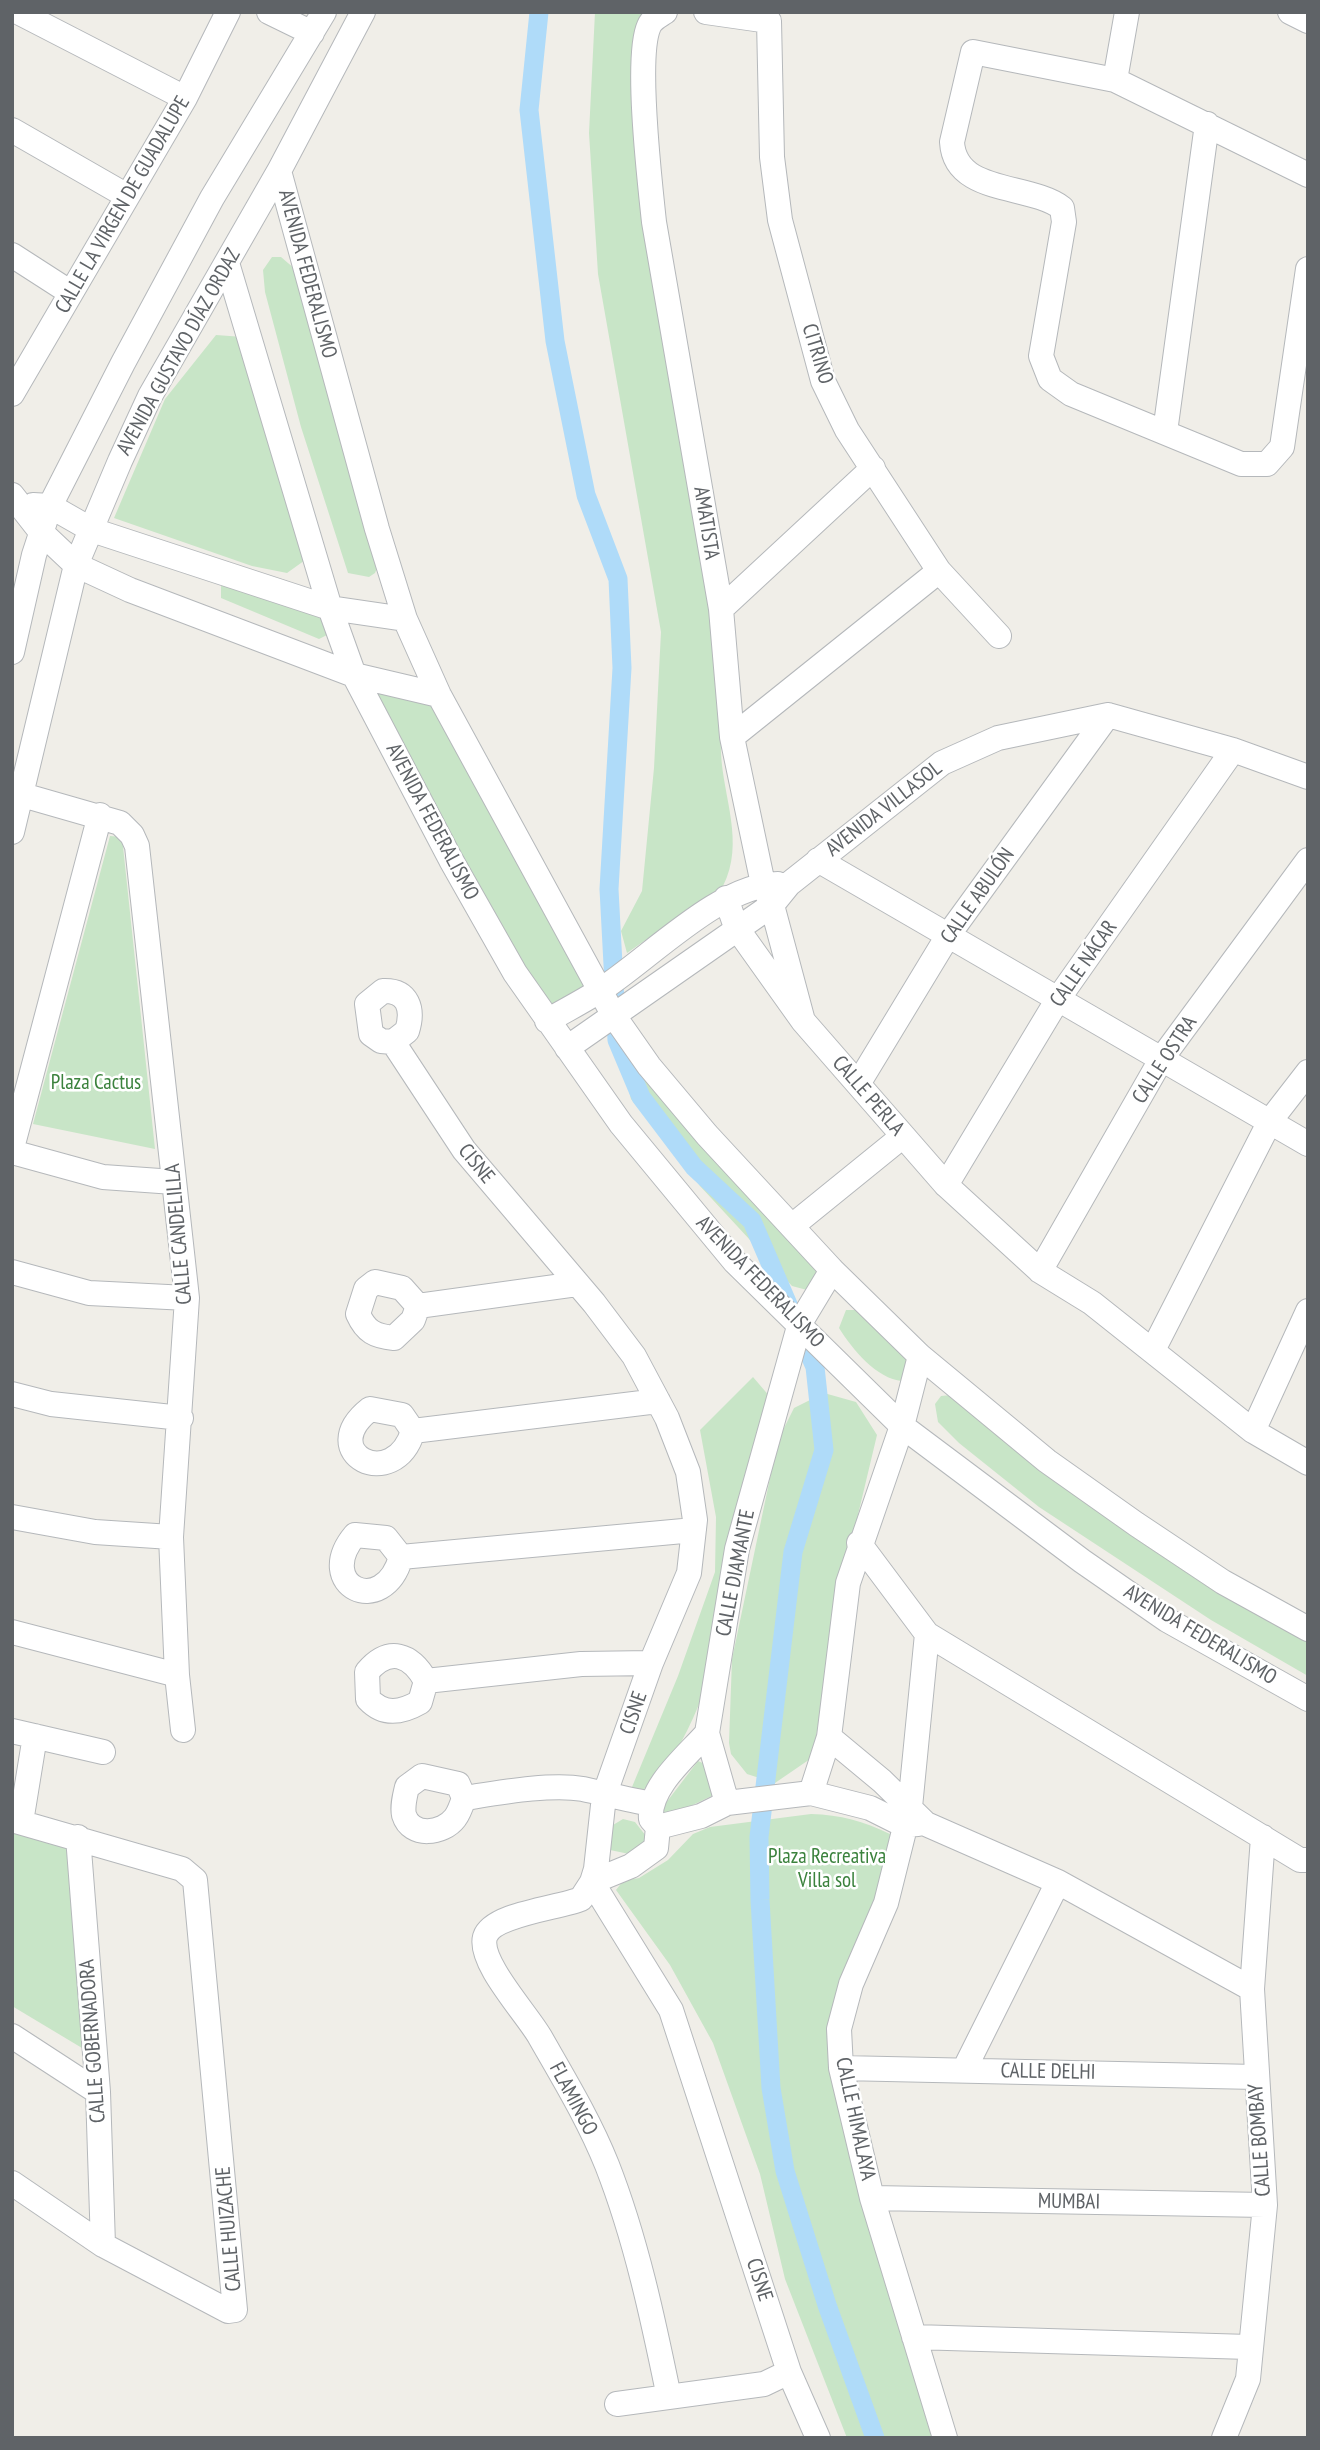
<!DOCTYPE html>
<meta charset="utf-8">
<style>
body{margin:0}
#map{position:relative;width:1320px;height:2450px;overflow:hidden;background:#f0eee8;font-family:"PT Sans Narrow",sans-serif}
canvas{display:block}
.frame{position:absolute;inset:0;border:14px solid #5f6367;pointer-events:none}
</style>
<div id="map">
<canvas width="1320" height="2450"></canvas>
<div class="frame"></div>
</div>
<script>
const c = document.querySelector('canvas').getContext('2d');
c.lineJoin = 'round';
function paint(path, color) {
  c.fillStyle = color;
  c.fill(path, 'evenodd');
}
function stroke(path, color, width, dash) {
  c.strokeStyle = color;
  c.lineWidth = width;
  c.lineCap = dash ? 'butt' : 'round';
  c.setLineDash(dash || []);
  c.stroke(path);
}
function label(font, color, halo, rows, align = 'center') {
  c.font = font + ' "PT Sans Narrow",sans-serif';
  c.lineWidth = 5;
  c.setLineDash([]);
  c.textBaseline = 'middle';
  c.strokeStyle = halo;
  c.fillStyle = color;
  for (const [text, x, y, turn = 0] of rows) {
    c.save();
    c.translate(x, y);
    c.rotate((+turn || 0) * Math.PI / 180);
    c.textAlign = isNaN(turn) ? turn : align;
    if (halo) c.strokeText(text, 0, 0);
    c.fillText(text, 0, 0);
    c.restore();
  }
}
paint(new Path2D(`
 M595,12H653L641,51L724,682C723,706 720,730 721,753C723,798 745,842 723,886L627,953L621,931L642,891L654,768L661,632L598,274L589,133Z
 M272,257H281L295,269L380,561L375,573L369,577L348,573L301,427L265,292L263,270Z
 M216,335L243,337L308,558L287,573L252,566L114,518L165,399Z
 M221,581L325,618L327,635L319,639L221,598Z
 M355,675L430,693L599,991L547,1021Z
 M110,836L122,837L155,1149L33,1124Z
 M638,1075L654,1084L821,1269L807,1290L792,1286L750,1240L700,1186L631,1099L628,1087Z
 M846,1310H856L911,1357L902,1381C877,1379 852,1349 839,1328Z
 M753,1377L771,1398C751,1490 735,1585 709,1675C700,1708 670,1777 639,1792L632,1787L678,1676L715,1572L716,1517L700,1430Z
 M824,1393L856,1402L877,1435L836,1607L813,1757L775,1783L747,1774L731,1754L729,1743L732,1659L778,1440L794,1408Z
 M951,1395L1308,1638V1676L1211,1620L1039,1507L959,1443L938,1422L935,1404L941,1396Z
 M698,1761L705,1764L718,1793L676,1813L665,1814L662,1808Z
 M811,1814C841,1815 863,1821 890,1834L889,1882L837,2017L939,2438H847L785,2279L760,2174L713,2043L670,1965L616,1890L623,1881L639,1878L668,1860L693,1834L710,1827Z
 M623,1819L635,1822L646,1836L640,1851L634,1855L610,1850L613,1825Z
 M12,1833L68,1847L87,2051L12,2006Z`), '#c8e5c7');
stroke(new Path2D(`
 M539,12L529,110L555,341L586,495L618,579L622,668L609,889L617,1040L641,1097L694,1167L752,1221L815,1367L824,1450L793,1552L759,1837L760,1900L771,2088L785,2171L827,2305L875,2438`), '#afdbf9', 19);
const minor = new Path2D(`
 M18,12L185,98
 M269,12L312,33
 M665,12C659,16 652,19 649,26C635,57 650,184 654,222L721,609L732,737L763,884L772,905L803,1021
 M706,12L769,21L772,157L780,220L823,381L847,430L939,571L999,636
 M1290,12L1308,21
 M1115,80L1127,12
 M12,130L127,196
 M279,171L377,529L405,619L439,695L614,1016L649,1066L707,1135L832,1270L920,1356L1047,1461L1136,1524L1223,1582L1308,1629
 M1308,175L1115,80L973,52L952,142C955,195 1029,183 1062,208L1064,222L1041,356L1050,379L1071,394L1241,464H1267L1282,447L1308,269
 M12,255L71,293
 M227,263L330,608L354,675L451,860L515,973L621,1124L735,1262L902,1426L1082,1561L1167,1620L1308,1699
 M12,394L185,98L228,12
 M1165,432L1207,124
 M12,495L41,532L76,565L130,590L354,675L439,695
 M33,505L50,506L92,530L330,608L405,619
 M721,609L873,468
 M12,652L34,555L50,506L123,363L212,198L324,12
 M732,737L939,571
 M12,792L120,823L132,835L137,846L187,1298L171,1537L177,1675L183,1730
 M12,832L76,565L120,461L150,396L279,171L363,12
 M818,860L1308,1144
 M726,898L736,927L803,1021L946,1185L1040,1271L1092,1303L1253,1431L1308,1463
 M547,1021C564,1011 582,1002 599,991C648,960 720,884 778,884
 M393,1042L407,1031C414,1009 408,990 383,991L367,1004L371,1034L381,1041L393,1042L464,1150L594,1303L634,1356L667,1418L688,1472L695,1520L689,1573L651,1663L604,1796L596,1869L592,1882L581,1899C559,1908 492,1914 485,1937C478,1962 527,2014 540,2037C564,2079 589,2120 607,2165C636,2239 653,2319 669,2397
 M567,1048L772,905L789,884L942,763L998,738L1108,715L1233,750L1308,777
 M858,1084L949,934L1108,715
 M12,1148L100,815
 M12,1152L103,1177L174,1182
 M946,1185L1058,999L1233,750
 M792,1226L903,1136
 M1040,1271L1162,1058L1308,860
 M12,1272L89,1293L187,1298
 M418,1306L402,1288L375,1282L366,1289L358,1314C366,1332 375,1336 394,1338L413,1320L418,1306L577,1284
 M1153,1350L1270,1121L1308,1072
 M12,1394L51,1404L181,1418
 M413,1431L402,1415L370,1409C314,1453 394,1494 413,1431L658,1401
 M1253,1431L1308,1311
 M12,1517L95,1532L171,1537
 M859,1543L927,1634L1300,1860H1308
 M401,1557L386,1538L355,1535C313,1585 383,1620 401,1557L694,1530
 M12,1632L177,1675
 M927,1634L910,1807L886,1903L851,1984L839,2029L841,2068L872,2198L945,2438
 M426,1681C411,1654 389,1646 367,1672L368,1699C384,1716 401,1713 420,1702L426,1681L581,1664L651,1663
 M12,1731L103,1752
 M707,1733C688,1755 648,1787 651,1819L658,1827L701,1816L727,1803L811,1793L870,1808L904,1825L918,1824
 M829,1737L882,1781L926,1824L1058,1882L1252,1989
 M811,1793L829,1737L848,1583L902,1426L920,1356
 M464,1798L458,1784L422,1776L407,1787C405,1796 402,1806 404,1815C411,1838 443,1834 455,1818C459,1813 462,1804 464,1798C497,1793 551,1783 583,1789C606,1794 629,1800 652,1804
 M727,1803L707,1733L737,1549L800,1323L832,1270
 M12,1820L182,1869L195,1880L235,2310L228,2311L103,2245L12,2183
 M21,1822L35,1736
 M78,1837L98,2092L103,2245
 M592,1882L671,2010L789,2372L818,2438
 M592,1882L631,1866L656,1848L658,1827
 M12,2036L98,2092
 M841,2068L1256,2077
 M964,2070L1058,1882
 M872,2198L1265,2205
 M914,2337L1249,2347
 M617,2404L764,2384L789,2372
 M1224,2438L1248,2379L1265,2205L1252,1989L1263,1837`);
stroke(minor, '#b5b8bb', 26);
stroke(minor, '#fff', 24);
label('21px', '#5f6367', '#fff', [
 ["CALLE LA VIRGEN DE GUADALUPE",123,205,-60],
 ["AVENIDA FEDERALISMO",307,274,75],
 ["AVENIDA GUSTAVO DÍAZ ORDAZ",179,352,-61],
 ["CITRINO",817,354,73],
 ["AMATISTA",706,523,81],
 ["AVENIDA VILLASOL",884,809,-38],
 ["AVENIDA FEDERALISMO",432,822,62],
 ["CALLE ABULÓN",978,896,-55],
 ["CALLE NÁCAR",1084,964,-55],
 ["CALLE OSTRA",1165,1060,-57],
 ["CALLE PERLA",868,1096,49],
 ["CISNE",476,1164,51],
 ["CALLE CANDELILLA",179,1234,-95],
 ["AVENIDA FEDERALISMO",760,1282,46],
 ["CALLE DIAMANTE",736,1573,-79],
 ["AVENIDA FEDERALISMO",1200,1635,31],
 ["CISNE",634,1713,-71],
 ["CALLE GOBERNADORA",93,2041,-94],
 ["CALLE DELHI",1048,2072,1],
 ["FLAMINGO",573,2099,62],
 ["CALLE HIMALAYA",855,2119,78],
 ["CALLE BOMBAY",1260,2140,-94],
 ["MUMBAI",1069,2202,1],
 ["CALLE HUIZACHE",229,2229,-95],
 ["CISNE",759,2280,72]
]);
label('21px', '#3b823d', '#fff', [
 ["Plaza Cactus",96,1083],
 ["Plaza Recreativa",827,1857],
 ["Villa sol",827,1881]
]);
</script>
